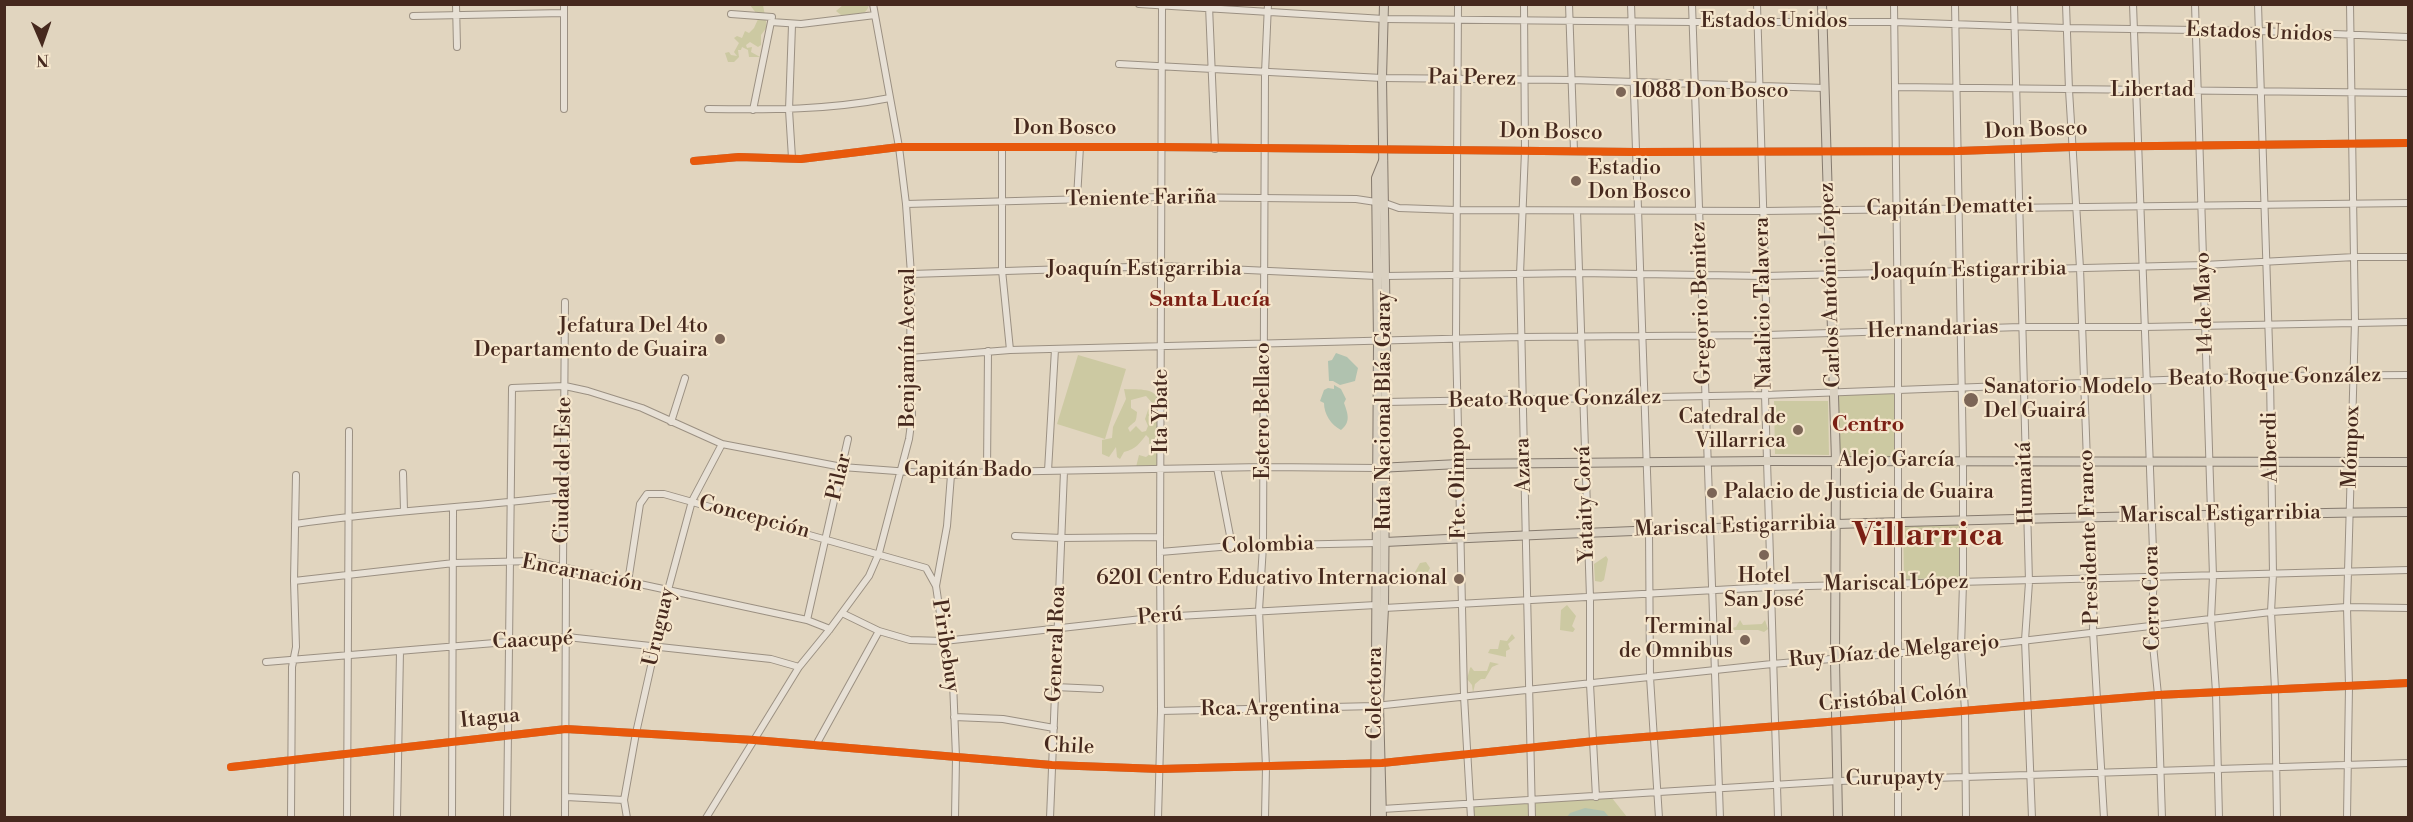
<!DOCTYPE html>
<meta charset="utf-8">
<style>
body{margin:0}
#map{position:relative;width:2413px;height:822px;overflow:hidden;background:#e1d5bf;font-family:"Libre Bodoni",serif}
canvas{display:block}
.frame{position:absolute;inset:0;border:6px solid #46291e;pointer-events:none}
.north{position:absolute;left:12px;top:12px;width:60px;height:60px;-webkit-text-stroke:4px #f5e6cc;paint-order:stroke;rotate:178deg;font-size:16px;font-weight:700;line-height:24px;text-align:center;color:#46291e}
.north::after{content:'';display:block;margin:auto;width:21px;height:27px;background:#46291e;clip-path:polygon(50% 0,100% 100%,50% 72%,0 100%)}
</style>
<div id="map">
<canvas width="2413" height="822"></canvas>
<div class="frame"></div>
<div class="north">N</div>
</div>
<script>
const c = document.querySelector('canvas').getContext('2d');
c.lineJoin = 'round';
function paint(path, color) {
  c.fillStyle = color;
  c.fill(path, 'evenodd');
}
function stroke(path, color, width, dash) {
  c.strokeStyle = color;
  c.lineWidth = width;
  c.lineCap = dash ? 'butt' : 'round';
  c.setLineDash(dash || []);
  c.stroke(path);
}
function label(font, color, halo, rows, align = 'center') {
  c.font = font + ' "Libre Bodoni",serif';
  c.lineWidth = 4.5;
  c.setLineDash([]);
  c.textBaseline = 'middle';
  c.strokeStyle = halo;
  c.fillStyle = color;
  for (const [text, x, y, turn = 0] of rows) {
    c.save();
    c.translate(x, y);
    c.rotate((+turn || 0) * Math.PI / 180);
    c.textAlign = isNaN(turn) ? turn : align;
    if (halo) c.strokeText(text, 0, 0);
    c.fillText(text, 0, 0);
    c.restore();
  }
}
paint(new Path2D(`
 M750,5H763L767,27L761,35V45L758,47L750,42L746,45L747,48L752,47L751,52L760,57H749L748,50L742,47L741,50H738L739,57L734,62H728L725,53L729,52L731,55L737,56L734,52L739,43L734,38L737,36L742,38L745,31L749,33L754,28L759,17Z
 M843,5H869C866,17 853,17 842,19L841,15L836,11Z
 M1078,355L1126,369L1105,439L1057,424Z
 M1124,389C1135,390 1154,387 1158,399L1154,405L1146,396L1131,400V408L1137,412C1136,425 1135,420 1128,428L1130,432L1136,426L1142,432L1146,431L1148,426L1145,419L1149,407L1158,415V437L1155,445L1159,458V467H1136L1139,455L1146,457L1150,454L1149,438L1146,435C1140,443 1136,449 1124,452L1120,459L1117,457L1116,447L1109,457L1102,454V440L1112,438L1113,427L1126,399Z
 M1897,392L1896,460H1838L1836,394Z
 M1774,401H1828L1829,455L1775,454Z
 M1961,521L1962,578L1904,579L1903,523Z
 M1606,556L1608,559L1604,580L1601,582L1595,581L1594,564Z
 M1426,562L1430,568L1428,572L1438,576L1433,579L1425,577L1420,588V578L1415,572L1420,563Z
 M1567,605L1576,616L1572,626L1575,629L1573,632L1560,630L1561,610Z
 M1740,620L1743,625L1762,624L1765,620L1768,629L1764,632L1758,630H1734L1732,628L1736,627Z
 M1512,634L1515,638L1508,644L1510,649L1506,651V657L1488,653L1490,649H1498L1500,640L1507,641Z
 M1490,662L1499,664L1492,667L1485,679H1481L1475,684L1473,693L1472,685L1467,679L1470,668L1471,667L1474,671H1487Z
 M1612,798L1627,817H1473V807Z`), '#ccc9a2');
paint(new Path2D(`
 M1336,353L1347,357L1358,368L1355,381L1340,385L1333,381H1329L1328,361L1332,360Z
 M1334,385L1341,389L1346,399L1344,403C1348,414 1351,422 1341,430C1331,425 1324,414 1324,403L1320,401L1324,390L1328,388L1334,389Z
 M1585,808L1604,811L1609,817H1567L1570,813Z`), '#b0c2af');
const minor = new Path2D(`
 M456,4L457,47
 M1139,4L1384,19L1692,22H1894L2066,28L2260,31L2408,37
 M1458,4L1456,339L1464,696L1471,818
 M1524,4L1525,151L1520,274L1532,818
 M1569,4L1574,151
 M1631,4L1649,530L1650,677L1659,818
 M1692,4L1720,818
 M1757,4L1767,335L1765,395L1778,818
 M1894,4L1898,331V818
 M1955,4L1963,462V583L1961,648L1965,711L1966,818
 M2014,4L2029,582L2025,640L2032,818
 M2066,4L2069,90L2080,268L2087,462L2094,579L2093,631L2104,818
 M2133,4L2154,578L2151,625L2158,695L2162,818
 M2195,4L2213,576L2211,619L2216,692L2219,818
 M2258,4L2270,376L2273,574L2271,612L2275,689L2277,818
 M1209,6L1215,149
 M731,14L772,17L753,110
 M413,16L564,13
 M771,22L801,24L875,15
 M1119,64L1382,78L1572,80L1825,88
 M1895,87L2408,93
 M564,109V4
 M708,109C771,110 828,110 890,98
 M1002,147V270L1010,350
 M792,158L789,110L792,25
 M694,161L739,157L801,159L899,147H1162L1637,152L1958,151L2072,147L2408,143
 M1077,198L1080,147
 M1385,203L1399,208L1456,210L1763,211L2408,203
 M906,204L1162,197L1356,199L1376,202
 M1577,211L1590,597V684L1596,797
 M911,274L1162,266L1377,276
 M1386,276L1579,273L1765,276L2204,265L2355,257H2408
 M565,302L563,567L566,573L565,818
 M910,358L1010,350L1521,337L1767,335L2021,327H2144L2408,322
 M1385,402L1765,395L2270,376L2408,375
 M671,422L685,378
 M1217,468L1232,546
 M1048,471L1055,349
 M987,472L988,351
 M403,473L404,511
 M951,475L947,526L936,586L944,641L953,682L956,757L955,818
 M295,524C384,510 473,508 562,496
 M1015,536L1062,538L1160,537
 M1160,552L1232,546L1377,543
 M294,581L454,563L533,561L807,620L830,629
 M628,582L640,504L647,494H664L926,568L936,586
 M1384,608L1771,587L2408,570
 M842,613L879,631L910,640L944,641L1160,617L1376,605
 M807,620L848,439
 M266,662L567,637L771,659L799,667
 M1055,687L1100,689
 M1161,711L1375,706L1772,664L1961,648L2271,612L2347,607L2408,608
 M954,717L1003,719L1054,728
 M816,745L879,631
 M231,767L566,729L754,740L1052,765L1160,769L1382,763L1595,741L2158,695L2408,683
 M566,797L624,800
 M1382,809L1838,781L2408,763
 M291,818L292,667L296,647L294,581L296,475
 M347,818L349,431
 M397,818L400,651
 M452,818L453,509
 M507,818L512,388L565,386L588,391L642,408L722,444L842,467L951,475L987,472L1263,467L1377,468
 M627,818L624,800L636,733L668,590L692,501L722,444
 M706,818L799,667L830,629L869,576L879,553L909,439L912,416L910,358L911,274L906,204L899,147L873,4
 M1050,818L1064,471
 M1158,818L1161,711L1160,552L1162,4
 M1265,818L1266,767L1259,610L1263,546L1265,73L1268,4
 M2347,818L2349,686L2347,607L2355,322L2350,4`);
const major = new Path2D(`
 M1822,4L1836,461L1835,659L1838,818
 M1377,468L1459,464L1767,461L2408,462
 M1385,542C1726,525 2067,516 2408,512
 M1375,818L1378,342L1376,178L1383,161`);
const highway = new Path2D(`
 M1382,818L1379,705L1384,608L1386,342L1382,78L1384,4`);
stroke(minor, '#9b9082', 8);
stroke(major, '#857a6e', 10);
stroke(highway, '#857a6e', 10);
stroke(minor, '#e7e0d5', 6);
stroke(major, '#dad1c1', 8);
stroke(highway, '#dad1c1', 8);
stroke(new Path2D(`
 M694,161L739,157L801,159L899,147H1162L1637,152L1958,151L2072,147L2408,143
 M231,767L566,729L754,740L1052,765L1160,769L1382,763L1595,741L2158,695L2408,683`), '#e8590c', 8);
for (const [x, y, r, color] of [
 [1621,92,6,"#7c6556"],
 [1576,181,6,"#7c6556"],
 [720,339,6,"#7c6556"],
 [1971,400,8,"#7c6556"],
 [1798,430,6,"#7c6556"],
 [1712,493,6,"#7c6556"],
 [1764,555,6,"#7c6556"],
 [1459,579,6,"#7c6556"],
 [1745,640,6,"#7c6556"]
]) {
  const dot = new Path2D();
  dot.arc(x, y, r, 0, 2 * Math.PI);
  c.fillStyle = color;
  c.fill(dot);
  stroke(dot, '#f5e6cc', 2);
}
label('21px', '#46291e', '#f5e6cc', [
 ["Estados Unidos",1774,22],
 ["Estados Unidos",2259,33,2],
 ["Pai Perez",1472,79,1],
 ["Libertad",2152,91],
 ["Don Bosco",1065,129],
 ["Don Bosco",2036,131,-2],
 ["Don Bosco",1551,133,1],
 ["Teniente Fariña",1141,199,-1],
 ["Capitán Demattei",1950,208,-1],
 ["Joaquín Estigarribia",1144,270],
 ["Joaquín Estigarribia",1969,271,-1],
 ["Carlos António López",1831,285,-92],
 ["Gregorio Benitez",1702,303,-92],
 ["Natalicio Talavera",1764,303,-91],
 ["14 de Mayo",2205,303,-92],
 ["Hernandarias",1933,330,-2],
 ["Benjamín Aceval",909,348,-90],
 ["Beato Roque González",2275,378,-1],
 ["Beato Roque González",1555,400,-1],
 ["Ita Ybate",1162,411,-90],
 ["Estero Bellaco",1264,411,-90],
 ["Ruta Nacional Blás Garay",1385,411,-90],
 ["Alberdi",2271,447,-91],
 ["Mómpox",2352,447,-88],
 ["Alejo García",1896,461],
 ["Azara",1524,465,-92],
 ["Ciudad del Este",564,470,-89],
 ["Capitán Bado",968,471],
 ["Pilar",840,477,-77],
 ["Fte. Olimpo",1459,483,-91],
 ["Humaitá",2026,483,-92],
 ["Yataity Corá",1586,504,-92],
 ["Mariscal Estigarribia",2220,515,-1],
 ["Concepción",754,518,15],
 ["Mariscal Estigarribia",1735,527,-2],
 ["Presidente Franco",2090,537,-92],
 ["Colombia",1268,546,-2],
 ["Encarnación",582,574,11],
 ["Mariscal López",1896,584,-1],
 ["Cerro Cora",2153,598,-91],
 ["Perú",1160,617,-5],
 ["Uruguay",660,627,-77],
 ["Caacupé",533,641,-3],
 ["General Roa",1057,644,-88],
 ["Piribebuy",945,646,81],
 ["Ruy Díaz de Melgarejo",1894,652,-5],
 ["Colectora",1376,693,-90],
 ["Cristóbal Colón",1893,699,-5],
 ["Rca. Argentina",1270,709,-1],
 ["Itagua",490,719,-6],
 ["Chile",1069,747,3],
 ["Curupayty",1895,779,-1]
]);
label('21px', '#46291e', '#f5e6cc', [
 ["1088 Don Bosco",1633,92],
 ["Estadio",1588,169],
 ["Don Bosco",1588,193],
 ["Jefatura Del 4to",708,327,"right"],
 ["Departamento de Guaira",708,351,"right"],
 ["Sanatorio Modelo",1984,388],
 ["Del Guairá",1984,412],
 ["Catedral de",1786,418,"right"],
 ["Villarrica",1786,442,"right"],
 ["Palacio de Justicia de Guaira",1724,493],
 ["Hotel",1764,577,"center"],
 ["San José",1764,601,"center"],
 ["6201 Centro Educativo Internacional",1447,579,"right"],
 ["Terminal",1733,628,"right"],
 ["de Omnibus",1733,652,"right"]
], 'left');
label('bold 22px', '#7a1f14', '#f5e6cc', [
 ["Santa Lucía",1210,301],
 ["Centro",1868,426]
]);
label('bold 33px', '#7a1f14', '#f5e6cc', [
 ["Villarrica",1928,537]
]);
</script>
